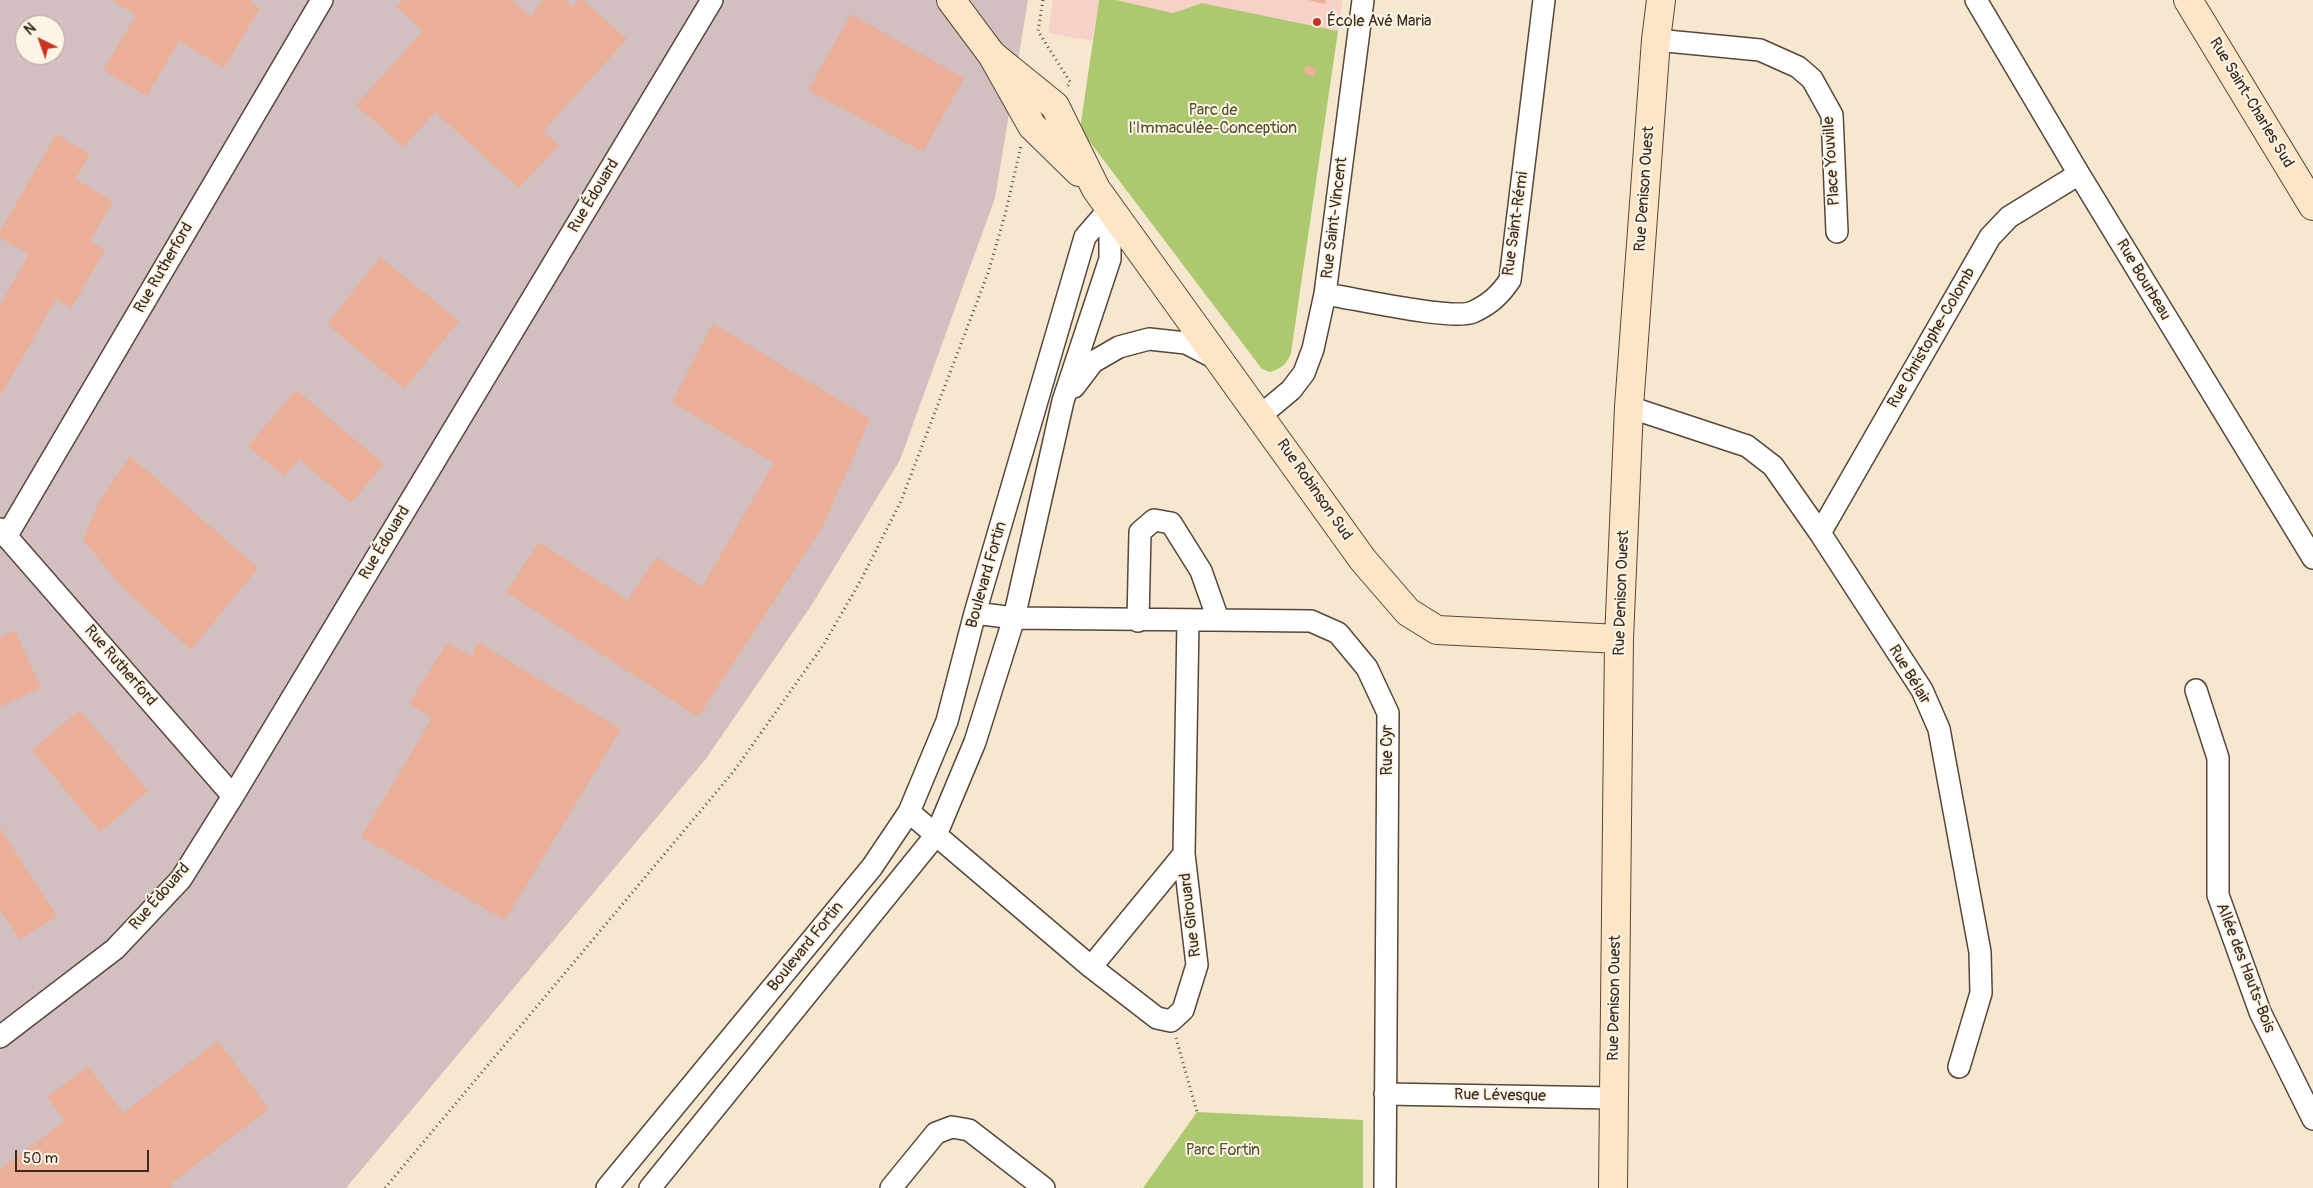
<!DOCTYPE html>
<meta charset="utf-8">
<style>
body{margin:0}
#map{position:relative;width:2313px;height:1188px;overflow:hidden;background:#f6e8cf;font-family:Pangolin,sans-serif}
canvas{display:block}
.north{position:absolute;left:15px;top:15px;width:50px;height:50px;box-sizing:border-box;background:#fcf5e5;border:1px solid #afa495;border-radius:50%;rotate:318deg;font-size:14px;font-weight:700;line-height:20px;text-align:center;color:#3b2a1e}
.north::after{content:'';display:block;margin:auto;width:18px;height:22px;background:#c8321e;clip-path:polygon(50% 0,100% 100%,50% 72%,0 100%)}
.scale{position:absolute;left:15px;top:1150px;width:134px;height:22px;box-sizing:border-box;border:2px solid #3b2a1e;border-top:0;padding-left:6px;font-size:15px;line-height:18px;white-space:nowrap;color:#3b2a1e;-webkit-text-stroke:4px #fcf5e5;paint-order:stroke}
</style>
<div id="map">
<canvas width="2313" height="1188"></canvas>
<div class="north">N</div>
<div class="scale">50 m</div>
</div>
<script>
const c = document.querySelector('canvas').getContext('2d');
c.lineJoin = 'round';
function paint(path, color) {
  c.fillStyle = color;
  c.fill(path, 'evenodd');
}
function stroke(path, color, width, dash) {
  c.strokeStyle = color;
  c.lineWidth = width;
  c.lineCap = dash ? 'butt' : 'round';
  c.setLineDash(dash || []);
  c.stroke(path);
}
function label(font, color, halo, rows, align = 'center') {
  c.font = font + ' Pangolin,sans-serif';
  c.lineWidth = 4;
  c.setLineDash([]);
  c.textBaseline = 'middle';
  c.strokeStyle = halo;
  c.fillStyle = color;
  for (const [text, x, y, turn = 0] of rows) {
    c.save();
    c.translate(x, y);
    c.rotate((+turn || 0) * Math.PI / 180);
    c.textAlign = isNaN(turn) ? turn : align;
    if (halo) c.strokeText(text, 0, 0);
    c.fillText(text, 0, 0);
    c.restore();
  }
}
paint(new Path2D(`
 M1053,0H1099L1092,41L1048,33Z
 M1116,0H1343L1338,31L1202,3L1173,13Z`), '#f7d1c8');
paint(new Path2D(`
 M0,0H1028L995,198L900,460L811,606L705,760L346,1188H0ZM25,25H55V55H25Z`), '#d2bfc0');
paint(new Path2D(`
 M1099,0H1116L1173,13L1202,3L1338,31L1291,353C1287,364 1282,368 1270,372L1262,369L1080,129Z
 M1197,1112L1363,1120V1188H1143Z`), '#adc970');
paint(new Path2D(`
 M111,0H252L250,3L260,8L224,68L179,41L147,96L103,70L136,15Z
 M402,0H512L531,17L542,0H565L572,7L578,0H583L627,39L543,131L559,145L519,188L435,112L403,147L356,105L423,31L396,7Z
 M1308,0H1326L1325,4Z
 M851,14L964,78L923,152L808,90Z
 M1307,65L1317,69L1313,77L1303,72Z
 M56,134L90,154L75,179L113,201L90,241L105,250L71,308L56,299L0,396V305L29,254L0,238V232Z
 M380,257L459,321L404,389L327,324Z
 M713,323L870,419L823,526L698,717L506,592L539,542L628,600L656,557L702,587L774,463L672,402Z
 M296,390L384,464L351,503L299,459L284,476L248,446Z
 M130,456L258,568L191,650L119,584L83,539L100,500Z
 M15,631L41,688L0,707V638Z
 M478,642L621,729L505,920L361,837L432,718L409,704L447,643L472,656Z
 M80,710L148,791L100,832L32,750Z
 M0,828L57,916L20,940L0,909Z
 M218,1041L269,1109L170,1184L173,1188H0V1169L65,1121L47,1097L88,1066L123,1113Z`), '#ecaf98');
const street = new Path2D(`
 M1976,0L2079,174L2313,558
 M1656,40L1760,50L1798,67L1812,79L1832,115L1837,232
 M1325,294C1353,298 1452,321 1473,312C1490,304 1500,295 1510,280L1544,0
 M1074,387L1093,362L1119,347L1149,339L1186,343L1217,359
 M1629,407L1747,446L1773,466L1820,533L1922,690L1939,729L1980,952L1981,993L1959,1067
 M1261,415L1291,390L1304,373L1313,349L1325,294L1363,0
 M0,529L233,796
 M1820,533L1990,237L2009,217L2079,174
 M6,537L322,0
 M975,613L1014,618L1311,621L1338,633L1367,668L1388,713L1385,1188
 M1138,621L1140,532L1154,520L1171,523L1201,571L1218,619
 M2196,690L2218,758V895L2260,1012L2313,1119
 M909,812L1091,967L1184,854L1188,621
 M1091,967L1157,1018L1171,1021L1183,1010L1197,965L1184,854
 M0,1037L115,949L181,879L233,796L712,0
 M1385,1094L1614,1098
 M607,1188L872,867L909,812L947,721L975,613L1085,237L1110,208
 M650,1188L936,835L975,742L1014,618L1063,401L1110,259V208
 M891,1188L936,1133L952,1127L969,1130L1044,1188`);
const secondary = new Path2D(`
 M951,0L992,55L1032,126L1079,172
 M2188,0L2313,206
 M992,55L1055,106L1096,189L1363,560L1408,612L1437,630L1619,639
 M1613,1188L1619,639L1629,407L1656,40L1661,0`);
stroke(street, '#574639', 24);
stroke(secondary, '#574639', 30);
stroke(new Path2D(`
 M1043,0L1038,31L1070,82L1066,89
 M1176,1038L1197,1112
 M385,1188L734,771L824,644L861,580L901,501L988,273L1005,215L1021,146`), '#574639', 3, [1, 4]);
stroke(street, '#fff', 21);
stroke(secondary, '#fde5c5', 28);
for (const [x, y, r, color] of [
 [1317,22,5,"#c8321e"]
]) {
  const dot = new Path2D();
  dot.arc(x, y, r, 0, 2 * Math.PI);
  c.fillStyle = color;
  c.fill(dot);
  stroke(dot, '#fcf5e5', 2);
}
label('16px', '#3b2a1e', '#fcf5e5', [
 ["École Avé Maria",1327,22]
], 'left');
label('16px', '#3b2a1e', '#fcf5e5', [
 ["Rue Saint-Charles Sud",2251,103,59],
 ["Place Youville",1832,161,-94],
 ["Rue Denison Ouest",1645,189,-86],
 ["Rue Édouard",594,196,-59],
 ["Rue Saint-Vincent",1335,218,-83],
 ["Rue Saint-Rémi",1516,224,-82],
 ["Rue Rutherford",164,268,-60],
 ["Rue Bourbeau",2143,280,59],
 ["Rue Christophe-Colomb",1932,338,-60],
 ["Rue Robinson Sud",1314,490,55],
 ["Rue Édouard",385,543,-59],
 ["Boulevard Fortin",987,575,-74],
 ["Rue Denison Ouest",1622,593,-88],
 ["Rue Rutherford",120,666,49],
 ["Rue Bélair",1909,675,59],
 ["Rue Cyr",1388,750,-90],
 ["Rue Édouard",160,897,-49],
 ["Rue Girouard",1191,915,-97],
 ["Boulevard Fortin",806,947,-51],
 ["Allée des Hauts-Bois",2245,968,69],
 ["Rue Denison Ouest",1615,998,-89],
 ["Rue Lévesque",1500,1096,1]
]);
label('16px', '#585232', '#fcf5e5', [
 ["Parc de",1213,111],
 ["l'Immaculée-Conception",1213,129],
 ["Parc Fortin",1223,1151]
]);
</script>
